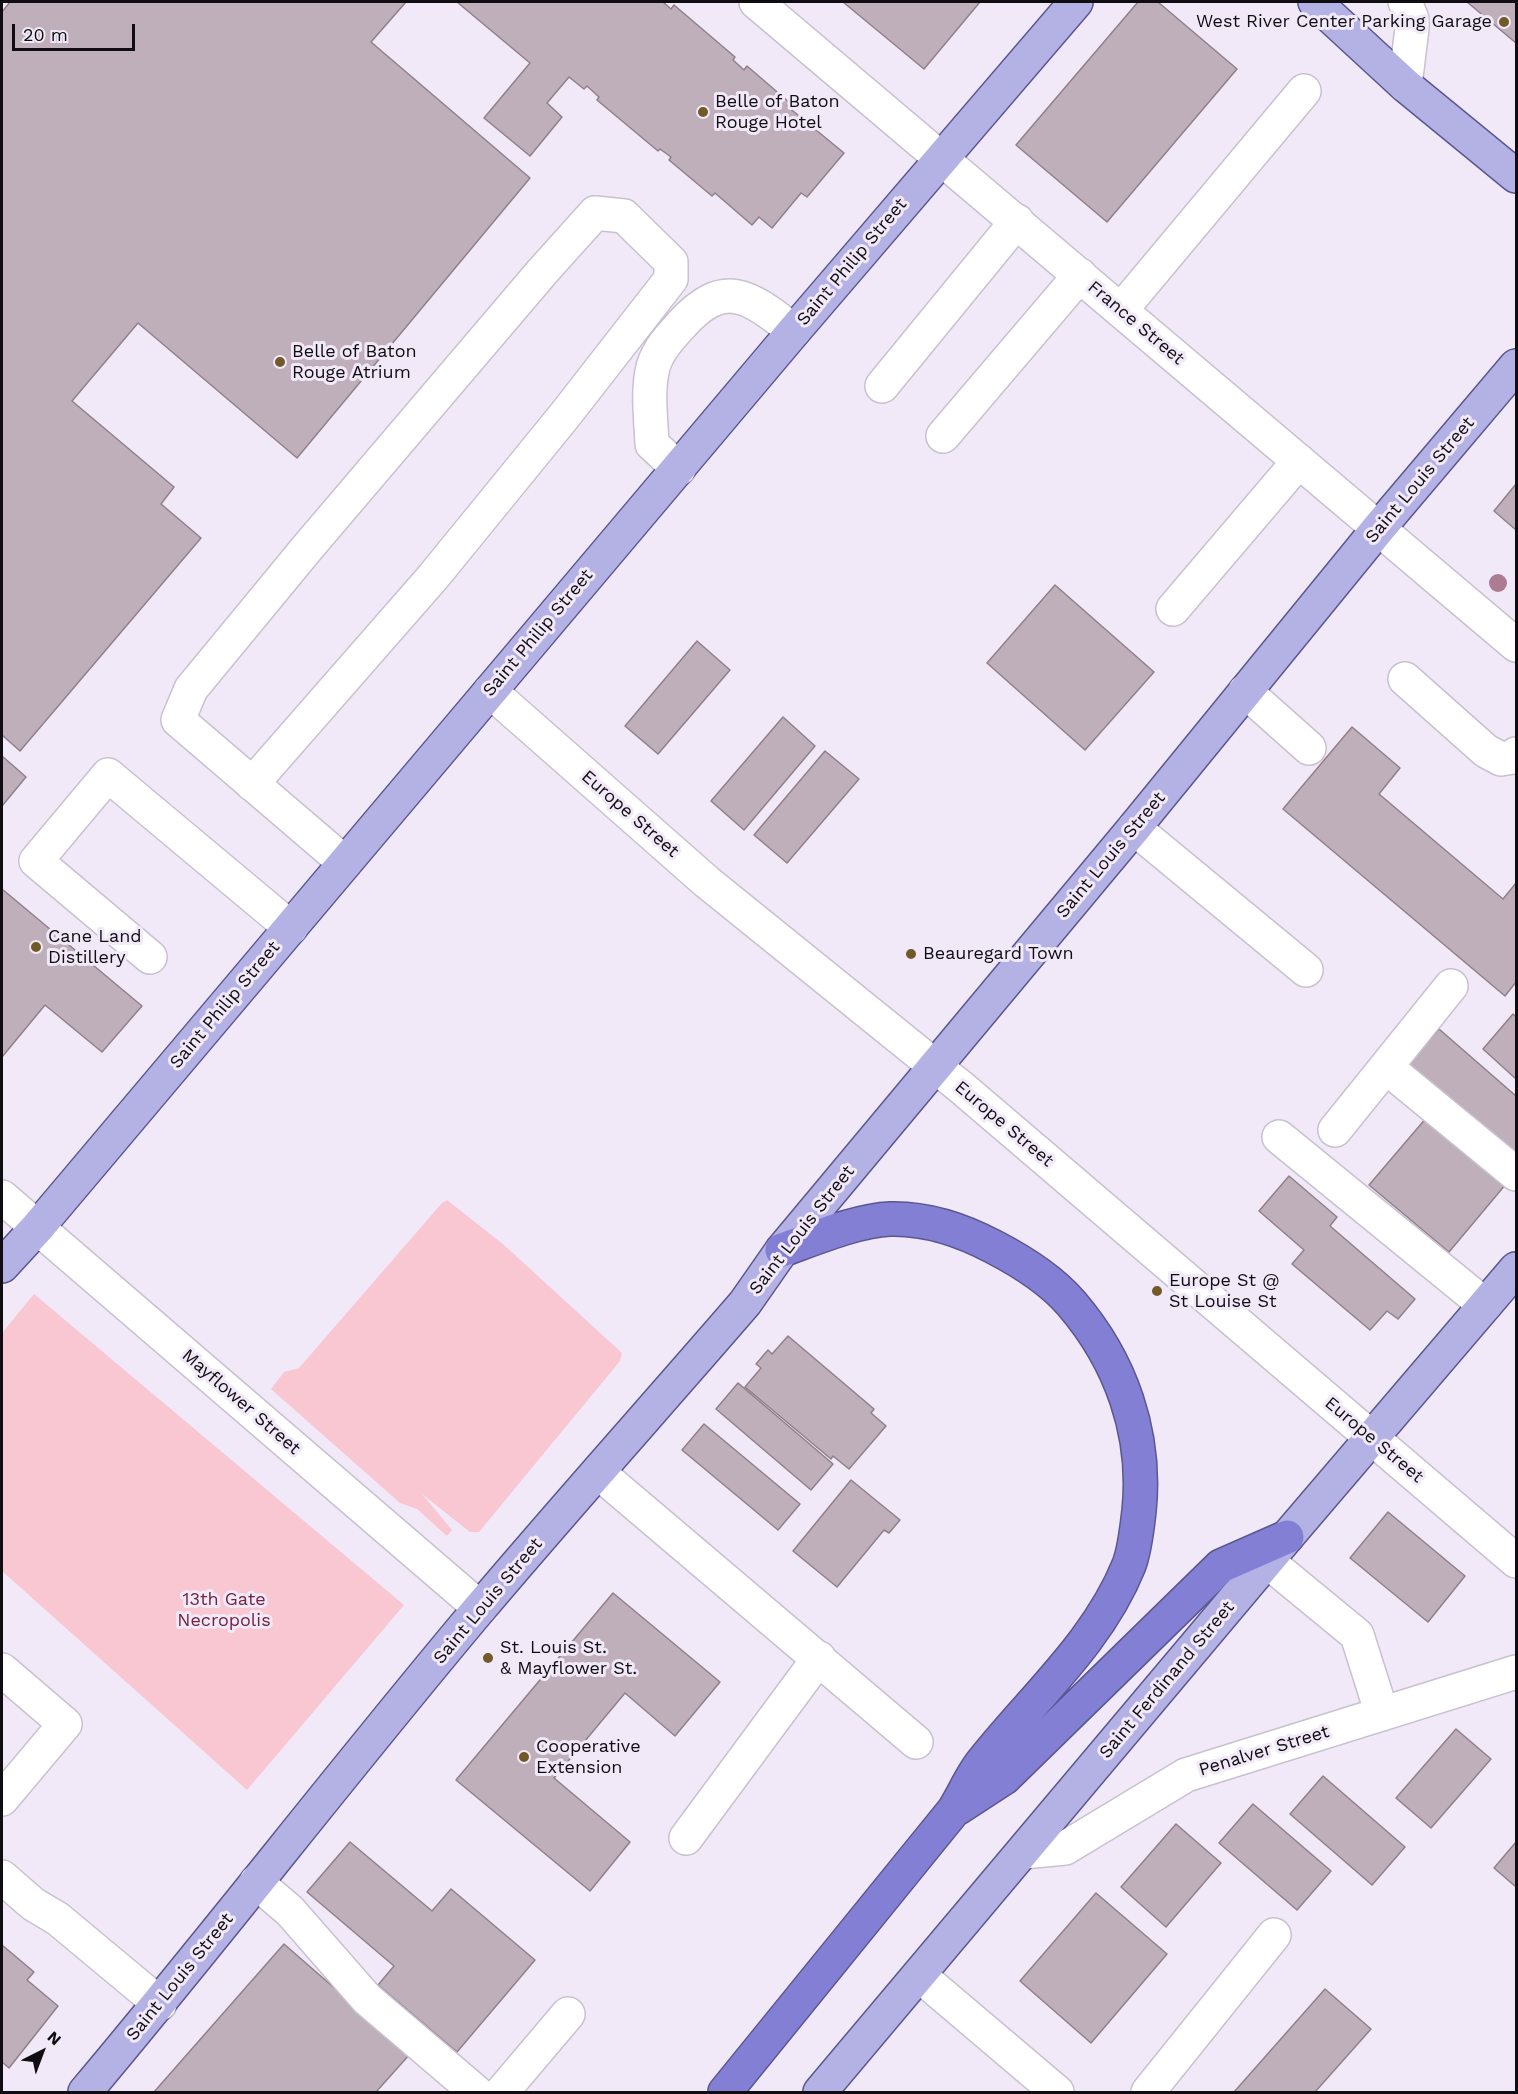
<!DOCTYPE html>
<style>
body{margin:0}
#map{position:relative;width:1518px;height:2094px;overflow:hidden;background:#f1e8f8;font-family:"Work Sans",sans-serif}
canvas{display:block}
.frame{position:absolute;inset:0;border:3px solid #100d12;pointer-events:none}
.north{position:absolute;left:12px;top:2022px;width:60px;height:60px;-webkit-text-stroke:4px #f1e8f8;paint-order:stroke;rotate:42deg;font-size:16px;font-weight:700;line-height:24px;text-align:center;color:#100d12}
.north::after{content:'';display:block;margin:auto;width:21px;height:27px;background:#100d12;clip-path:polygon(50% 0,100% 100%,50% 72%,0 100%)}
.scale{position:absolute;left:12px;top:24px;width:123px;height:27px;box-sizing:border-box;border:3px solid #100d12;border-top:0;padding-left:8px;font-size:18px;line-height:21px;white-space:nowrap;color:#100d12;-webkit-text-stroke:4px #f1e8f8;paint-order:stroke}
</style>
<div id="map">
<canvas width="1518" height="2094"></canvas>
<div class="frame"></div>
<div class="north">N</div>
<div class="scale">20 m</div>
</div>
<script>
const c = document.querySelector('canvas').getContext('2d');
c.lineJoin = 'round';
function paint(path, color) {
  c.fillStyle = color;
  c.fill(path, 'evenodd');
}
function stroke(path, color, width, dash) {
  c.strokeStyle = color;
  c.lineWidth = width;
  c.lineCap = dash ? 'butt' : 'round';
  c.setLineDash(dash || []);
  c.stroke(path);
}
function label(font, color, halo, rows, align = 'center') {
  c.font = font + ' "Work Sans",sans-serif';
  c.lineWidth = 6;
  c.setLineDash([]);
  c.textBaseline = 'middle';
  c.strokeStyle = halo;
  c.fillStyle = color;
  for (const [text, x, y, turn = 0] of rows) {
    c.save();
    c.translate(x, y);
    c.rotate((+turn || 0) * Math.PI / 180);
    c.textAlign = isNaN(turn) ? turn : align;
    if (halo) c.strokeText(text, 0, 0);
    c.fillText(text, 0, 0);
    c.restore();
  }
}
paint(new Path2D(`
 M447,1200L504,1245L622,1353L620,1361L479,1532H470L422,1494L452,1530L447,1536L417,1509L400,1503L271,1389L284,1372L299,1368L442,1203Z
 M34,1294L404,1605L247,1790L2,1571V1333Z`), '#f8c7d2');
const building = new Path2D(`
 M10,2H406L371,42L530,178L297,458L138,323L72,401L174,487L161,504L201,538L20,751L2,735V12Z
 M457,2H663L671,9L674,5L735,57L733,60L744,70L747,66L790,103L787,106L844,153L807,197L801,193L772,228L759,217L752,225L715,193L712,196L669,160L671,157L660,149L658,151L597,100L599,97L587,86L584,89L569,77L547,103L562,117L530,156L484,118L530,63Z
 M843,2H980L924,69Z
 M1138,2H1158L1237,69L1107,222L1016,145Z
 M1467,2H1516V43Z
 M1516,484V530L1494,511Z
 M1055,585L1154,672L1085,750L987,663Z
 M697,641L730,670L658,754L625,726Z
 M783,717L815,746L744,830L711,801Z
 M1352,727L1400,768L1379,794L1503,899L1516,883V982L1505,996L1283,809Z
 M825,751L859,779L787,863L754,835Z
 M2,756L26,777L2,806Z
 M2,889L142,1006L102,1052L45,1005L2,1057Z
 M1513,1014L1516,1017V1079L1483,1049Z
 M1439,1029L1516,1096V1154L1406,1067Z
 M1427,1117L1506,1184L1449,1252L1369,1185Z
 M1289,1176L1337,1217L1330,1226L1415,1299L1398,1319L1387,1311L1370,1330L1292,1264L1304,1250L1259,1211Z
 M788,1336L874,1409L871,1413L886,1426L849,1469L833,1456L831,1459L745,1387L761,1368L756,1364L768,1350L772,1354Z
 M738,1383L833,1464L811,1490L716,1409Z
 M704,1424L800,1504L778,1530L682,1450Z
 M851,1480L900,1520L889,1533L884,1530L837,1587L793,1551Z
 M1388,1512L1465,1576L1428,1622L1350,1558Z
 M613,1593L720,1682L675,1736L625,1693L554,1778L630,1842L590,1891L456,1780Z
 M1456,1729L1491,1759L1431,1828L1396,1798Z
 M1323,1776L1405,1847L1372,1885L1290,1814Z
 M1253,1804L1331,1871L1297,1910L1219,1843Z
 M1176,1824L1221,1863L1166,1927L1121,1887Z
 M350,1842L432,1911L451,1889L535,1960L457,2052L378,1985L394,1966L307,1892Z
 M1516,1842V1887L1494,1868Z
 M1096,1893L1167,1954L1091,2043L1020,1981Z
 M284,1944L410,2054L376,2092H154Z
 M2,1945L34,1972L27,1980L58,2006L9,2068L2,2062Z
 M1325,1989L1371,2029L1315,2092H1234Z`);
paint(building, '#bfafba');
stroke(building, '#8f808a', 1.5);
const minor = new Path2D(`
 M756,2L1516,645
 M1405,2L1412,19V28L1405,85
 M1121,310L1304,91
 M882,386L1017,221
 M943,436L1080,275
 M679,469L652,444C651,419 647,391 653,367C658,350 670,337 681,325C725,276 750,297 794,331
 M1173,609L1299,461
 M1405,679L1486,751L1501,759L1513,757L1516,754
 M490,691L707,882L962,1088L1516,1561
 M1245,691L1309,748
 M252,784L433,577L565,415L671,279V262L624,216L595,213L542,272L308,547L191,689L178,720L345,863
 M1134,828L1306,970
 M150,957L36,861L108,775L291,928
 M1386,1067L1516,1174
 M1335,1130L1451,986
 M1279,1137L1485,1305
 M2,1197L480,1608
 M599,1473L916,1742
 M1267,1561L1357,1635L1382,1714
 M2,1670L65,1724L2,1799
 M686,1838L819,1658
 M1023,1852L1065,1848L1186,1775L1516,1672
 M2,1877L33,1904L58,1919L160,2004
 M256,1882L290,1911L367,1999L476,2092
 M919,1975L1057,2092
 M502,2092L568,2014
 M1148,2092L1274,1935`);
const major = new Path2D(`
 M1315,2L1405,85L1516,176
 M2,1266L37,1228L794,331L1076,2
 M85,2092C219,1933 346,1767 480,1608C567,1505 657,1405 745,1303L782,1250L1134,828L1378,529L1516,366
 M820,2092L1287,1537L1516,1269`);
const highway = new Path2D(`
 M958,1808L1004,1778L1221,1566L1287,1537
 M725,2092L954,1810C964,1794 972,1774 984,1760C1035,1696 1098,1642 1129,1565C1135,1549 1137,1528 1139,1511C1147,1434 1121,1361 1071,1303C1051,1280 1021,1261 994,1247C962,1230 927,1218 890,1219C858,1220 813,1239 782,1250`);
stroke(minor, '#c9c0d0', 36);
stroke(major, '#5a5790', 36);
stroke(highway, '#5a5790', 36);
stroke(minor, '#fff', 33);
stroke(major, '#b4b2e5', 33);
stroke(highway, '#827fd4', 33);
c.fillStyle = '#ab7c92';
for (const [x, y] of [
 [1498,583]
]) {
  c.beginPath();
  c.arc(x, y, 9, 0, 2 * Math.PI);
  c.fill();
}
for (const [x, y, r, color] of [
 [1504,22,6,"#715929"],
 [703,112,6,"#715929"],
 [280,362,6,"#715929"],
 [36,947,6,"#715929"],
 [911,954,6,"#715929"],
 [1157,1291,6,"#715929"],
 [488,1658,6,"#715929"],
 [524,1757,6,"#715929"]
]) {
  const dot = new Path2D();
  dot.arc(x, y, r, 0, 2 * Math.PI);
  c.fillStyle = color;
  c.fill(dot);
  stroke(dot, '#f1e8f8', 2);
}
label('18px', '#100d12', '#f1e8f8', [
 ["West River Center Parking Garage",1492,22,"right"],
 ["Belle of Baton",715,102],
 ["Rouge Hotel",715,123],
 ["Belle of Baton",292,352],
 ["Rouge Atrium",292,373],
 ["Cane Land",48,937],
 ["Distillery",48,958],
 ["Beauregard Town",923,954],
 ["Europe St @",1169,1281],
 ["St Louise St",1169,1302],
 ["St. Louis St.",500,1648],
 ["& Mayflower St.",500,1669],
 ["Cooperative",536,1747],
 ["Extension",536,1768]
], 'left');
label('18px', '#100d12', '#f1e8f8', [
 ["Saint Philip Street",852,262,-50],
 ["France Street",1136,323,40],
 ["Saint Louis Street",1420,480,-50],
 ["Saint Philip Street",538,633,-50],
 ["Europe Street",630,814,41],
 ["Saint Louis Street",1111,855,-50],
 ["Saint Philip Street",225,1005,-50],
 ["Europe Street",1004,1124,40],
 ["Saint Louis Street",802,1230,-52],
 ["Mayflower Street",241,1402,41],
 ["Europe Street",1374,1440,40],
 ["Saint Louis Street",488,1601,-50],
 ["Saint Ferdinand Street",1167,1680,-50],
 ["Penalver Street",1264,1751,-17],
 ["Saint Louis Street",180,1977,-51]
]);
label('18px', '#72243e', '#f1e8f8', [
 ["13th Gate",224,1600],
 ["Necropolis",224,1621]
]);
</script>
